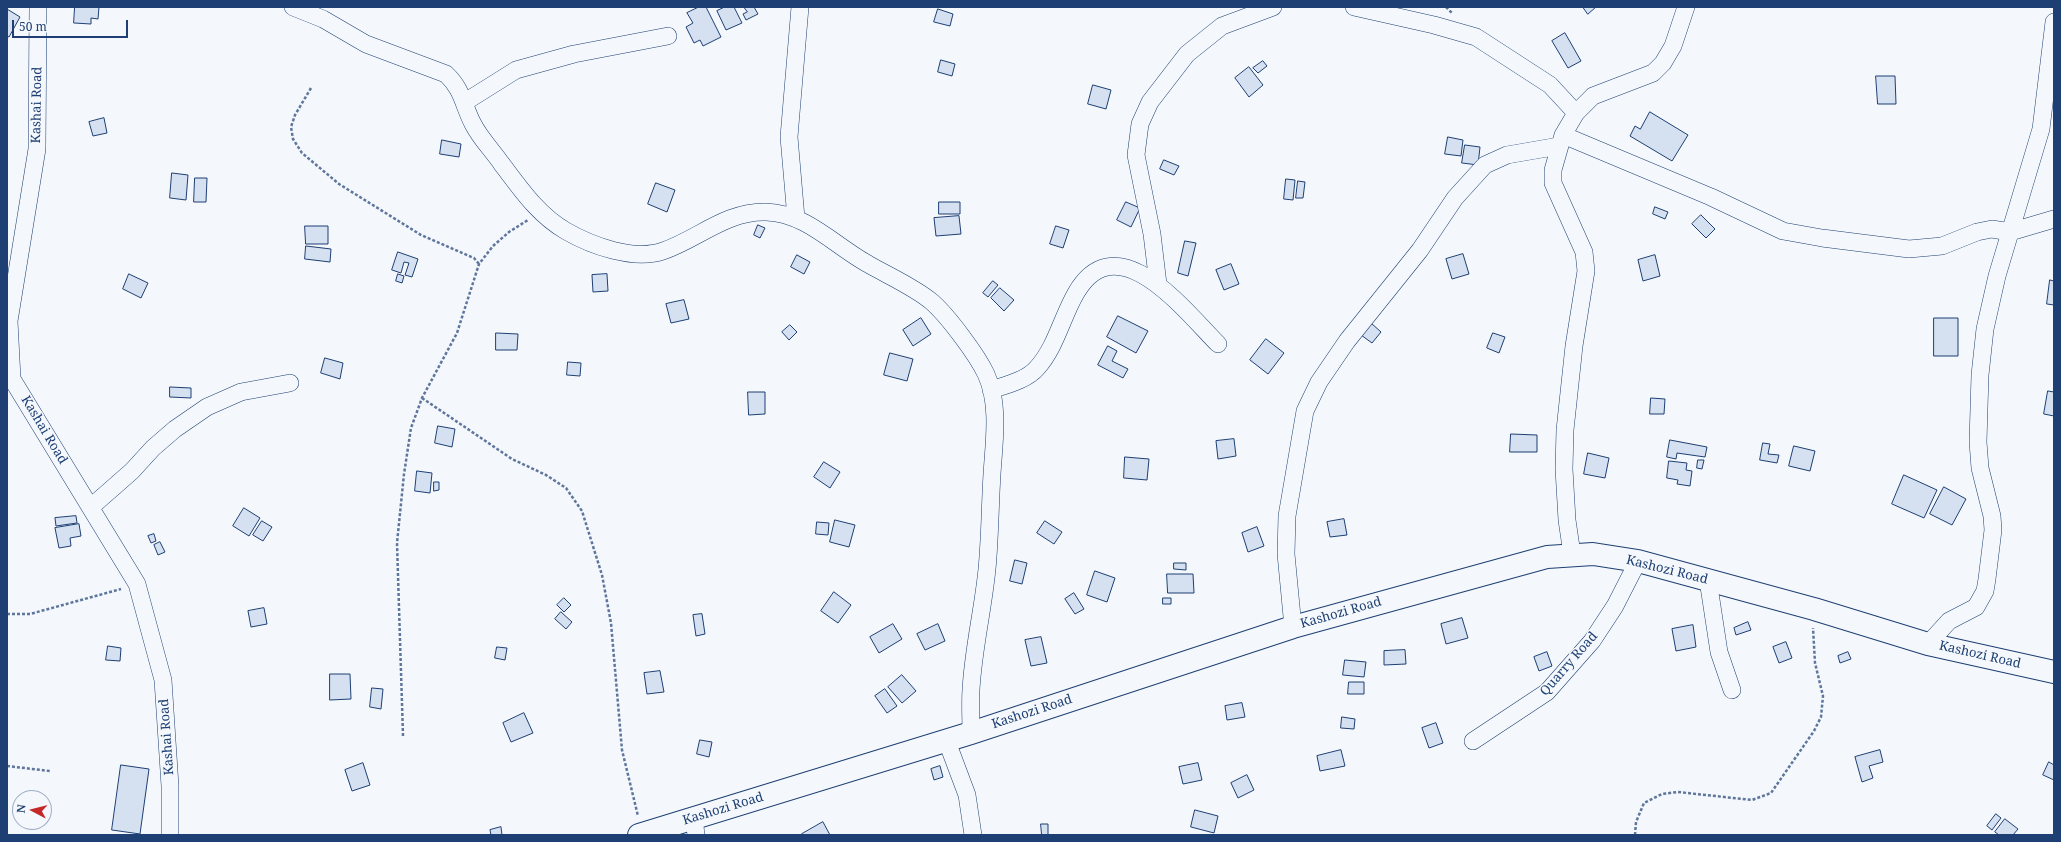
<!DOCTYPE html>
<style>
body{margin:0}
#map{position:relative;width:2061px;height:842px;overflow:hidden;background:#f4f7fb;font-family:"Noto Serif",serif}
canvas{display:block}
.frame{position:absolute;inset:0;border:8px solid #1d3f73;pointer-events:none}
.north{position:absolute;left:12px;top:790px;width:40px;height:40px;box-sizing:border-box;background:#f4f7fb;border:1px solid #9eadc5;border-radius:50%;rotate:277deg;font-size:11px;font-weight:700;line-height:16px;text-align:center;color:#1d3f73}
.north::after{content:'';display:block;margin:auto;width:14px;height:18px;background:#c62828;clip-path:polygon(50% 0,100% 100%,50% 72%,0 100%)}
.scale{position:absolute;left:12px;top:20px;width:116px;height:18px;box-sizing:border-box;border:2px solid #1d3f73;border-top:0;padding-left:5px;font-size:12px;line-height:14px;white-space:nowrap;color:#1d3f73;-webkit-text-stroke:3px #f4f7fb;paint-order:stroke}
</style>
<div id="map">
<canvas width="2061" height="842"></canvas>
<div class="frame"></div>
<div class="north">N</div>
<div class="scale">50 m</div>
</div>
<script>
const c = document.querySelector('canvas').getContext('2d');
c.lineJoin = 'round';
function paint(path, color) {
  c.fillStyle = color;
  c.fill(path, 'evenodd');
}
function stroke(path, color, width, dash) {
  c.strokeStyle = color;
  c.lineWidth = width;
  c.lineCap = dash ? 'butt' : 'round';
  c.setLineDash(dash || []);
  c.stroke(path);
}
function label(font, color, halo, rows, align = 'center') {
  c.font = font + ' "Noto Serif",serif';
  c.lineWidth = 3;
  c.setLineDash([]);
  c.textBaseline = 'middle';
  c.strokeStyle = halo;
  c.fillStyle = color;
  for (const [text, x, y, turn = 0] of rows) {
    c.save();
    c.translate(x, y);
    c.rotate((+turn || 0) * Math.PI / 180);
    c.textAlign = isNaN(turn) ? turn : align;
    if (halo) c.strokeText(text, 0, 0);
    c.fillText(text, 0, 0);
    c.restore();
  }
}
const building = new Path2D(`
 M75,7H99L98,19L91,18V24L74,23Z
 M699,7H706L721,37L703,46L700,40L694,43L686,27L693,23L687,13Z
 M725,7H734L742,23L726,30L717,11Z
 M744,7H754L758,14L746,20L743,14L747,12Z
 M1583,7H1596L1588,14Z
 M7,9L20,17L9,37L7,36Z
 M938,9L953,14L950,26L934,22Z
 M1565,33L1581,61L1568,68L1552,41Z
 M941,60L955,64L952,76L938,72Z
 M1263,61L1267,66L1258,73L1253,68Z
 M1249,67L1263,85L1249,97L1235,78Z
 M1876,76H1895L1896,104H1878Z
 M1093,85L1111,90L1106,109L1088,104Z
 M1650,112L1688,135L1672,161L1630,136L1635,126L1640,129Z
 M104,118L107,133L93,136L89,122Z
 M1448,137L1463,140L1461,156L1445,154Z
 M442,140L461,144L459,157L440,154Z
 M1465,145L1480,147L1478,165L1462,163Z
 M1164,160L1179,166L1174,175L1160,169Z
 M172,173L188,175L186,200L170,198Z
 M195,178H207L206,202H194Z
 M1286,179L1295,180L1293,200L1284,199Z
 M1298,181L1305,182L1303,198H1296Z
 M656,183L675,190L667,212L648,204Z
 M939,202H960V214H939Z
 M1126,202L1140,208L1131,227L1117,220Z
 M1655,207L1668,212L1665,219L1653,214Z
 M1701,215L1715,229L1706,238L1692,224Z
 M959,216L961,234L936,236L934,218Z
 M758,225L765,228L760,238L754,235Z
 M305,226H328V244H306Z
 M1056,226L1069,230L1063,248L1050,244Z
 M1185,241L1196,243L1188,276L1178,273Z
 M306,246L331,249L330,262L305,259Z
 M398,252L418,259L412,277L405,275L409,263L404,262L401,273L392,270Z
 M1463,254L1469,274L1452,279L1446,259Z
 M797,255L810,262L804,274L791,267Z
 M1655,255L1660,276L1643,281L1638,260Z
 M1231,264L1239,284L1224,290L1216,270Z
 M129,274L148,283L141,298L123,289Z
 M398,274L404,276L402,283L396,281Z
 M607,274L608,291L593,292L592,275Z
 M2050,280L2054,281V305L2047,304Z
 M993,281L998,285L988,297L983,293Z
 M1000,288L1014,300L1004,311L991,298Z
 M684,300L689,319L671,323L666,304Z
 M1118,316L1148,331L1136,353L1107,337Z
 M921,318L931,334L913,346L903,330Z
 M1934,318H1958V356H1934Z
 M1371,323L1381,332L1372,343L1361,335Z
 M790,325L797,332L789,340L782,332Z
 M496,333L518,334L517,350H496Z
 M1493,333L1505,337L1499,353L1487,348Z
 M1266,339L1284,353L1268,374L1250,360Z
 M1108,346L1117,351L1112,361L1128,369L1123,378L1098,365Z
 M890,353L913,359L907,381L884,375Z
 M325,358L343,363L340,379L321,373Z
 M568,362L581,363L580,376L567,375Z
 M170,387L191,388V398L170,397Z
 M2048,391L2054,392V416L2044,414Z
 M748,392H765V414L749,415Z
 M1651,398L1665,399L1664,414H1650Z
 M438,426L455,429L452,447L435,443Z
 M1511,434L1537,435V452H1510Z
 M1234,439L1236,456L1218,459L1216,441Z
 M1670,440L1707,447L1705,457L1677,453L1676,459L1667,457Z
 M1763,443L1770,444L1768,454L1779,455L1777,463L1760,460Z
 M1794,446L1815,451L1810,471L1789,466Z
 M1588,453L1609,458L1605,478L1584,474Z
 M1125,457L1149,459L1147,480L1124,478Z
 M1698,460H1704L1702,469L1697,468Z
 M1669,461L1687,463L1686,470L1692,471L1690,486L1677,484L1678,480L1667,478Z
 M824,462L840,472L830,488L814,477Z
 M417,471L432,473L430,493L415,491Z
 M1904,475L1937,490L1924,518L1892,504Z
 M434,482H439V490L434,491Z
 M1944,487L1966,499L1952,525L1930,514Z
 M244,508L260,518L249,536L233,526Z
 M76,516L77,523L56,526L55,518Z
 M1344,519L1347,535L1330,537L1327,522Z
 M835,520L855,525L849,547L830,542Z
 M262,521L272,527L263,541L253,535Z
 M1045,521L1062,532L1054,544L1037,533Z
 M817,522L829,523L828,535L816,534Z
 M79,524L81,536L70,538L71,546L59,548L55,528Z
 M1257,527L1264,546L1248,552L1242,533Z
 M154,534L156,541L151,543L148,536Z
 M160,542L165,552L158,555L154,545Z
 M1015,560L1027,563L1022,584L1010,581Z
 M1174,563H1186V570L1174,569Z
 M1095,571L1115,578L1107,602L1087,595Z
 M1167,574H1193L1194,593H1168Z
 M834,592L851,605L838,623L821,611Z
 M1074,593L1084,609L1075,614L1065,599Z
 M564,598L571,605L564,612L557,605Z
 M1163,598H1171V604H1163Z
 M264,608L267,624L251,627L248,611Z
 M561,612L572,622L566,629L555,619Z
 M702,614L705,634L696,636L693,615Z
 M1462,618L1468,638L1446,644L1441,624Z
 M1748,622L1751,630L1736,635L1734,628Z
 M893,624L902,639L879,653L870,637Z
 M938,624L945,641L925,650L917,634Z
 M1693,625L1696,647L1676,651L1672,629Z
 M1041,637L1047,663L1031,666L1025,640Z
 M1786,642L1792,658L1779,663L1773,647Z
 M108,646L121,648L120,661L106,660Z
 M497,647L507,648L505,660L495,658Z
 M1405,650L1406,664L1384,665V651Z
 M1547,652L1552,666L1539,671L1534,657Z
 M1848,652L1851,659L1840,663L1838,656Z
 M1345,660L1366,662L1364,677L1343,675Z
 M660,671L664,692L647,694L644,673Z
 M330,674H350L351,699L330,700Z
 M902,675L916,691L902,703L888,687Z
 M1349,682H1364V694H1348Z
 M372,688L383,689L381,709L370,707Z
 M885,689L897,706L887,713L875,696Z
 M1242,703L1245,717L1227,720L1225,706Z
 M524,713L533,733L511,742L503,723Z
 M1342,717L1355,719L1354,729L1341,728Z
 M1436,723L1443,743L1429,748L1422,728Z
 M700,740L712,742L709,757L697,754Z
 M1341,750L1345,766L1320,771L1317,756Z
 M1880,750L1883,762L1869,766L1873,778L1862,782L1855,757Z
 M2049,762L2054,765V780L2043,775Z
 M363,763L370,785L352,791L345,770Z
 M1198,763L1202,780L1183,784L1179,767Z
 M121,765L149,769L140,834L112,830Z
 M940,766L943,777L934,780L931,769Z
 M1247,775L1254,790L1238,798L1231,783Z
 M1195,810L1218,816L1214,833L1191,827Z
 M1996,814L2001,818L1992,830L1987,826Z
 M2005,819L2018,829L2013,835H1999L1995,832Z
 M823,822L830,835H803L802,834Z
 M1041,824H1048V835H1042Z
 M501,827L502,835H491L490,830Z`);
paint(building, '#d5e0f0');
stroke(building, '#1d3f73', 1);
const minor = new Path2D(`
 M38,7L37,149L9,321L12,379L137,584L163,680L170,786V835
 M293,7L323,19L366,44L446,74C463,90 463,105 473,124C480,138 492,150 501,163C520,188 538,215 566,231C592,246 634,261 663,251C698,239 726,211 766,212C806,213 835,246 868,264C887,275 916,288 932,302C948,316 977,355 986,374C1000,404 994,442 992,474C990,506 990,538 987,569C983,610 973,650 971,690C970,704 971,719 971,733
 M1354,7L1434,25L1476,37L1550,85L1576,113
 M465,102L516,70L574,54L668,36
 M1563,135L1711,197L1783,231L1822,238L1909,249L1942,246L1977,232L1992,229L2010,232L2054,219
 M796,218L789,137L800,7
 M1158,284L1152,234L1136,155L1140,124L1150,102L1187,54L1222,26L1273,7
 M991,390C1006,385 1027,380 1037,368C1056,347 1062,317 1076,293C1117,222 1185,311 1218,344
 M91,507L132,471L153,448L175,429L207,407L241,392L290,383
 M1572,554L1567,520L1564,469L1565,430L1574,346L1586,271L1584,252L1553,183V170L1563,135L1576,113L1593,96L1653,73L1663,63L1673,46L1686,7
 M1708,580L1719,652L1732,690
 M1293,627L1286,554L1287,516L1305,411L1319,382L1347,341L1420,250L1455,198L1485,165L1507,155L1559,146
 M1928,644L1949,621L1976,607L1985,591L1987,579L1993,530L1992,516L1980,468L1978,442L1980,375L1985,329L1997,276L2041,129L2054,22
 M946,739L967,795L973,835
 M1473,741L1547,692L1592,641L1615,606L1638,561
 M694,818L696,835`);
const major = new Path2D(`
 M639,835L971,733L1293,627L1547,557L1593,554L1638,561L1814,609L1928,644L2054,672`);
stroke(minor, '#1d3f73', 18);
stroke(major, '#1d3f73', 24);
stroke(new Path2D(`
 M1446,7L1452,13
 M311,88L295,115L291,127L293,139L302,153L339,184L421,235L474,258L479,264
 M422,398L512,459L546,475L566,488L582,511L602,575L611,623L622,750L638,816
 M7,614H30L121,589
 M403,736L397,543L404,474L411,428L422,398L457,333L479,264L493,246L509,232L528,220
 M7,766L50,771
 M1635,835L1636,822L1644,803L1662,794L1678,792L1752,800L1771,793L1814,731L1821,717L1823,696L1815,663L1813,628`), '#5e769c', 2.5, [3, 2]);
stroke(minor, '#f4f7fb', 17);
stroke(major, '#f4f7fb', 22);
label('13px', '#1d3f73', '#f4f7fb', [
 ["Kashai Road",37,105,-89],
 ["Kashai Road",44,430,59],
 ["Kashozi Road",1667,570,14],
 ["Kashozi Road",1341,613,-16],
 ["Kashozi Road",1980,655,13],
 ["Quarry Road",1569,664,-49],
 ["Kashozi Road",1032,712,-18],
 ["Kashai Road",167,737,-94],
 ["Kashozi Road",723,809,-17]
]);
</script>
